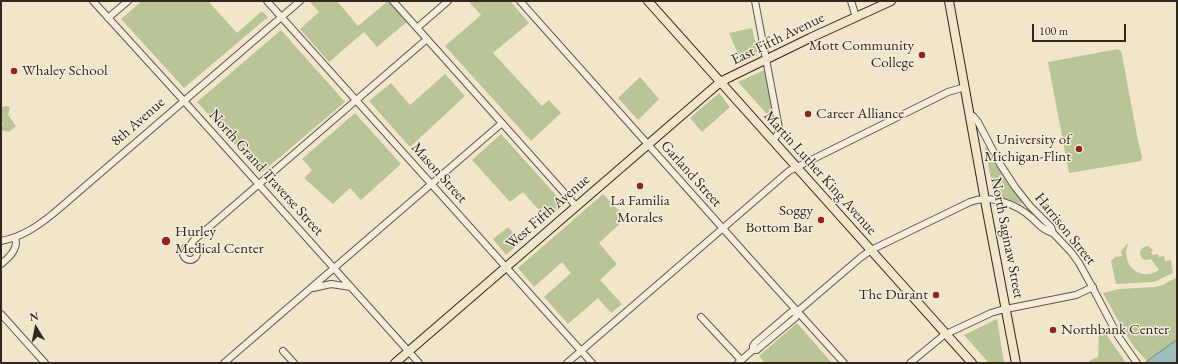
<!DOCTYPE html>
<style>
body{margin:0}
#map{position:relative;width:1178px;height:364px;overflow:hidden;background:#f1e5ca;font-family:"EB Garamond",serif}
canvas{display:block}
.frame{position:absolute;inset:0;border:2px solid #332520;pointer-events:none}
.north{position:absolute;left:16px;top:308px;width:40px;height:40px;-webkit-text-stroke:3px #f6eedd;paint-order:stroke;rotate:350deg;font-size:11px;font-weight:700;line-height:16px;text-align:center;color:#332520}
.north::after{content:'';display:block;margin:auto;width:14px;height:18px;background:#332520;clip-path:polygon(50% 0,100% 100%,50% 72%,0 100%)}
.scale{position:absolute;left:1032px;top:24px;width:94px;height:18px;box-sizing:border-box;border:2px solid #332520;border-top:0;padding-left:5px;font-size:12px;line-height:14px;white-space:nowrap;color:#332520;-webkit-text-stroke:3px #f6eedd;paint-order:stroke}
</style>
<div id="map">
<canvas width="1178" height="364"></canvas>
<div class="frame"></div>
<div class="north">N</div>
<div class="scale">100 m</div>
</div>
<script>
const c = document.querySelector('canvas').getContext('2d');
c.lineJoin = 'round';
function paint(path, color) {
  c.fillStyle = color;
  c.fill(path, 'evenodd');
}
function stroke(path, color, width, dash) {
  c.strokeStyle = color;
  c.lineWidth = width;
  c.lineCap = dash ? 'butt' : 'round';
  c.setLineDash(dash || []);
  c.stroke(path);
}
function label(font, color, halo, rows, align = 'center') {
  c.font = font + ' "EB Garamond",serif';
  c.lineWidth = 3;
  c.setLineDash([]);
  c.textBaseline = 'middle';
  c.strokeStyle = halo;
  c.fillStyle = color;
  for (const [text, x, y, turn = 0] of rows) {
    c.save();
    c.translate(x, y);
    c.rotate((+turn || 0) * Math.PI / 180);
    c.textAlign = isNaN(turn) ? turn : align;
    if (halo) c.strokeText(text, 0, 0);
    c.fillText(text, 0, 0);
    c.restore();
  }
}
paint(new Path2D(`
 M142,1H208L237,33L262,11L268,17L184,88L121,19Z
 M309,1H337L358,26L388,1L408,21L377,47L364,32L329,62L300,29L319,12Z
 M468,1H510L529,23L493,53L542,106L549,100L561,113L531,141L445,46L481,15Z
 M752,28L758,55L742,63L729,33Z
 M281,30L345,102L261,173L197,102Z
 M1118,49L1121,51L1122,55L1138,141L1142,157L1141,161L1069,173L1048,62Z
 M762,71H765L775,123L738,82Z
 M445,74L465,96L410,147L369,101L391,83L410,105Z
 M640,77L659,99L638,120L618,98Z
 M719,93L730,107L702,132L690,118Z
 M8,106L10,108L8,115L16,126L9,132L2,130V126L3,124L1,118V107Z
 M355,113L401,164L361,200L350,188L333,204L304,178L312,170L302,159Z
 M501,134L565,205L547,219L523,192L510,202L472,160Z
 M987,147L1006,181L1022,202L1021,204L994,195L985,148Z
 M603,194L626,218L599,243L617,264L600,280L622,304L611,313L598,298L568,324L544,297L571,273L562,262L534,287L518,268Z
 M508,227L521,242L506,255L493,239Z
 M1128,243V244C1120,264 1140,283 1159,270L1151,259L1145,260C1137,256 1139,247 1148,246L1153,250L1151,252L1153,255L1158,254L1159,257L1164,256L1165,261L1171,260L1173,273L1154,282L1116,284L1111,261L1115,257L1122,256L1121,251Z
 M1177,277V340L1147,361L1135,348L1126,335L1103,293L1119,289L1155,287L1163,285Z
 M997,319L1004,363H989L964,335Z
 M797,323L832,363H765L759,356Z
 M1099,331H1104L1126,363H1089V361L1098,357Z`), '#b9c597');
const water = new Path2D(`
 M1177,340V363H1145L1147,361Z`);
paint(water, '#9bbfba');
stroke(water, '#71817c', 1);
const minor = new Path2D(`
 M93,1L184,101L419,363
 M267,1L592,363
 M393,1L576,206
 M520,1L768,279L844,363
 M755,1L779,128L778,134L773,140
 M851,1L856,17
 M108,18L128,1
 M417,28L448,1
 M970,115L973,116L978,122L1000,164L1015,187L1030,206L1051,227L1053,233L1071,252L1079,263L1089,281L1118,336L1137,363
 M1,241C22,237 38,226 54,213L300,1
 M183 253a7 7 0 1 1 14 0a7 7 0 1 1-14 0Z
 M190,246L193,241L427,39
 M1,264C9,258 19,248 15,237
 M313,288L331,284L351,287
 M1,314L45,363
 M701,317L741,360
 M753,350V346L755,343L790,313L794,311H798
 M283,351L294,363
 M224,363L502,123
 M567,363L789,171L948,92L965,87
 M738,363L753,350H757L759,348L795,318L797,315L798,311L860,258L871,250L970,202C991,194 1016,204 1032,218C1038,224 1044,231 1053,233
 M910,363L944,335L991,313L1001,310L1076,295L1093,287`);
const major = new Path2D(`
 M648,1L972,363
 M949,1L987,211L1016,363
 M395,363L718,84L726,79L810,38L891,1`);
stroke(minor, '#62554a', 8);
stroke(major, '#332520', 10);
stroke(minor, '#f6eedd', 6);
stroke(major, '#f1e5ca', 8);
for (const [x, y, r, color] of [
 [922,55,4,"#8f2418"],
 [14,71,4,"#8f2418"],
 [808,114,4,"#8f2418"],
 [1079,149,4,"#8f2418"],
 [640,186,4,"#8f2418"],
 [821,220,4,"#8f2418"],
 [166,241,5,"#8f2418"],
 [936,295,4,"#8f2418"],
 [1053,330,4,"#8f2418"]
]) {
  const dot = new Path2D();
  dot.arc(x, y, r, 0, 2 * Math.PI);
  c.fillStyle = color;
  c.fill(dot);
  stroke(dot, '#f6eedd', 1.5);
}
label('15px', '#332520', '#f6eedd', [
 ["East Fifth Avenue",778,39,-26],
 ["8th Avenue",138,122,-41],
 ["North Grand Traverse Street",266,173,48],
 ["Mason Street",439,173,48],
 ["Martin Luther King Avenue",820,173,48],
 ["Garland Street",691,174,48],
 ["West Fifth Avenue",548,212,-41],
 ["Harrison Street",1065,229,51],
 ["North Saginaw Street",1007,238,79]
]);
label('15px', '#332520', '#f6eedd', [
 ["Mott Community",914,46],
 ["College",914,63],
 ["Whaley School",22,71,"left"],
 ["Career Alliance",816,114,"left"],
 ["University of",1071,140],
 ["Michigan-Flint",1071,157],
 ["La Familia",640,201,"center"],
 ["Morales",640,218,"center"],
 ["Soggy",813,211],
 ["Bottom Bar",813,228],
 ["Hurley",175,232,"left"],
 ["Medical Center",175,249,"left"],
 ["The Durant",928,295],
 ["Northbank Center",1061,330,"left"]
], 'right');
</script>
